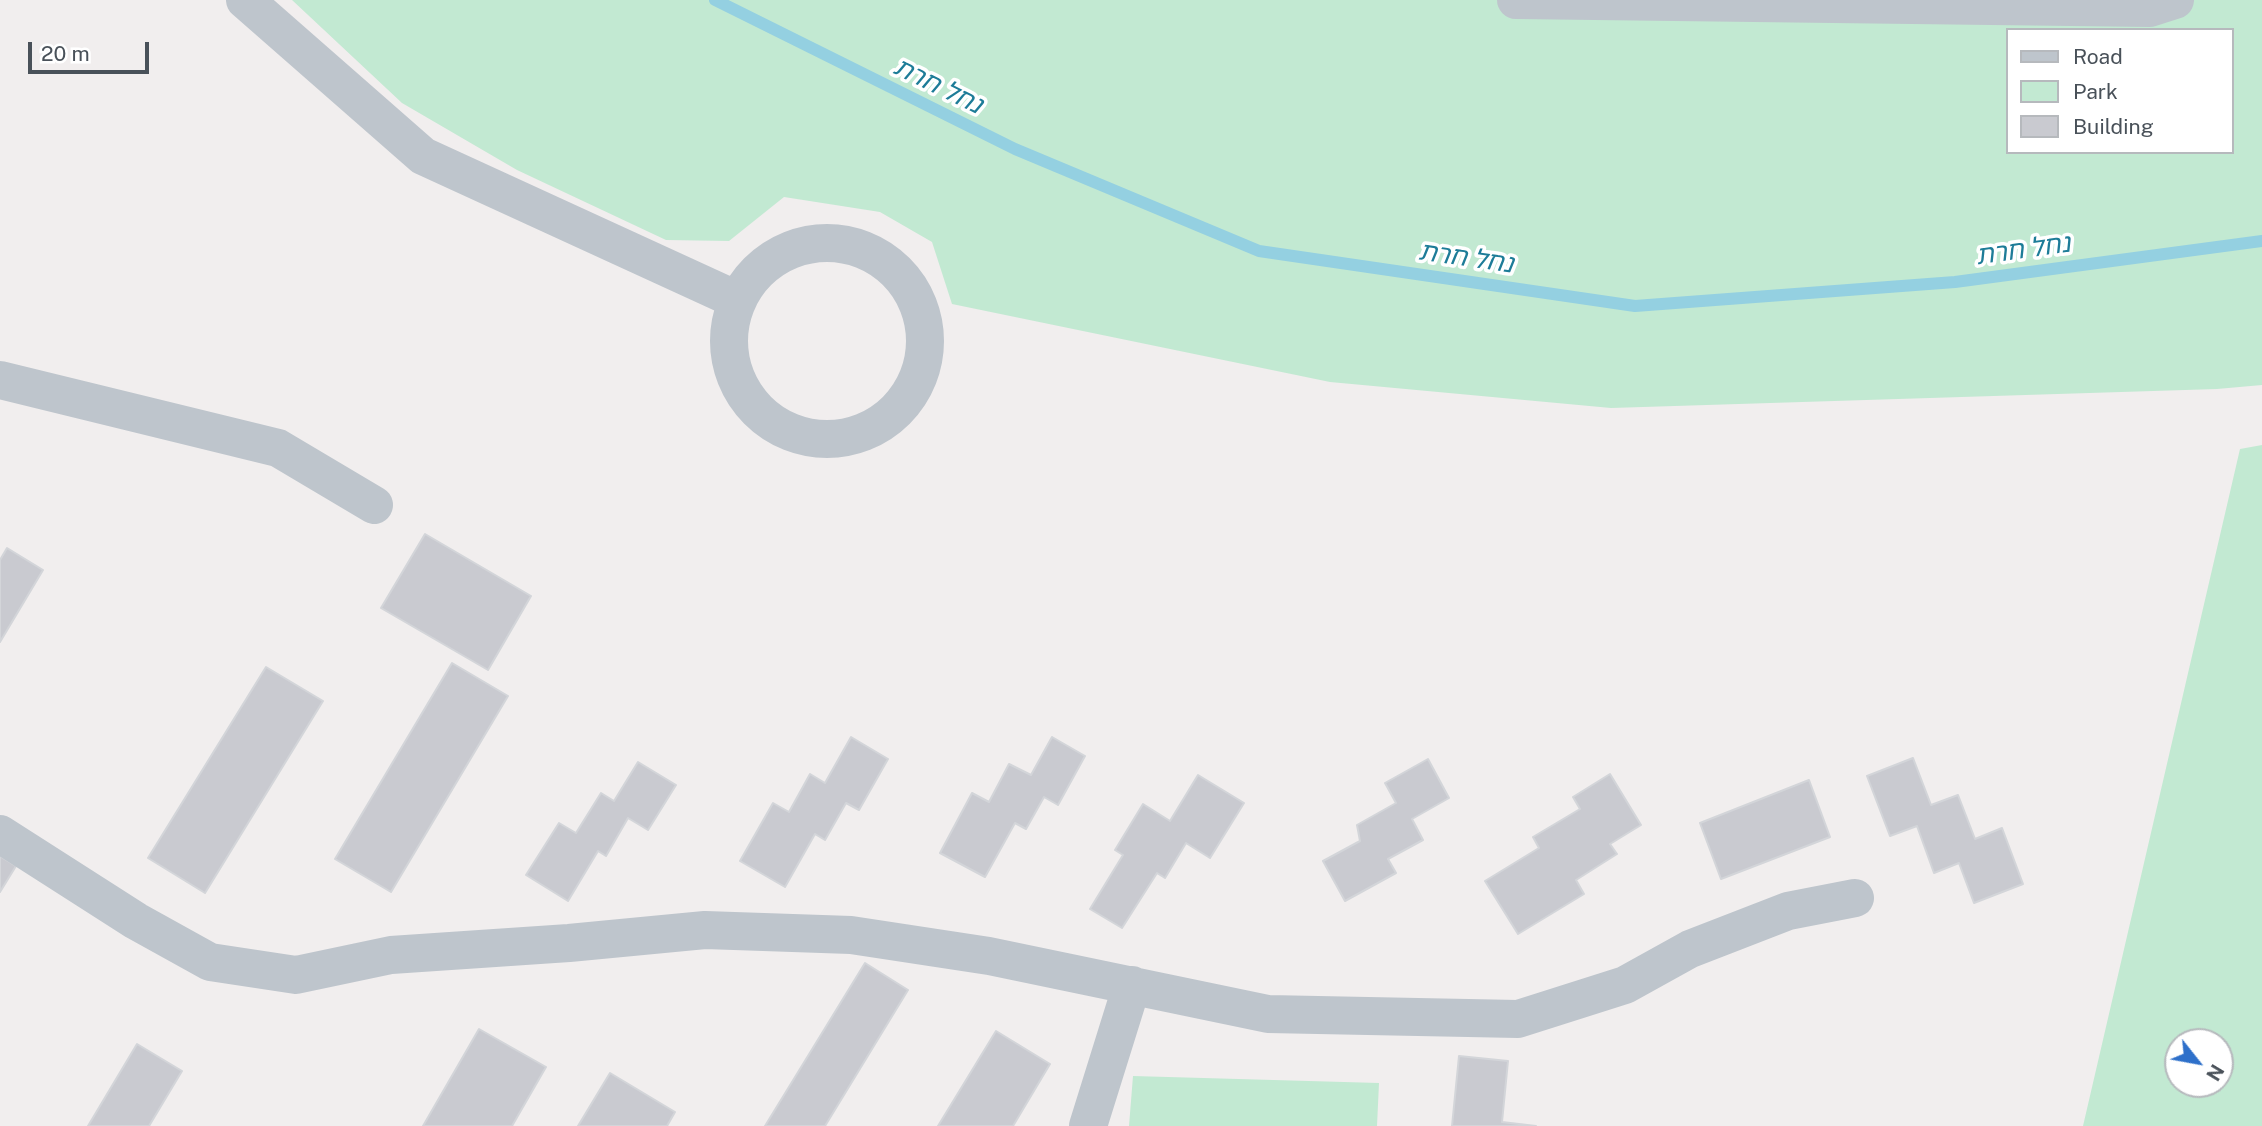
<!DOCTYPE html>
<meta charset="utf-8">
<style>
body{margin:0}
#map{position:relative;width:2262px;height:1126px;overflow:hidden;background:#f1eeee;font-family:"Public Sans",sans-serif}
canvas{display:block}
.legend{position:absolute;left:2006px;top:28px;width:228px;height:126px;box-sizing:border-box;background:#fff;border:2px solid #b6b9bd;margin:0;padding:9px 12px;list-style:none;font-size:21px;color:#495159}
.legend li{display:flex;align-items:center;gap:14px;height:35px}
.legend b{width:35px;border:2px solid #b6b9bd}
.north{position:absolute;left:2164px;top:1028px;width:70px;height:70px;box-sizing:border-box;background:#fff;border:2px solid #b6b9bd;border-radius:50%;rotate:121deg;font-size:19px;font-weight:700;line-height:28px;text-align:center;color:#495159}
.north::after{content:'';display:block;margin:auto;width:24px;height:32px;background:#2e70ca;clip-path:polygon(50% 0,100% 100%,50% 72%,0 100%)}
.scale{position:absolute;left:28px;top:42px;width:121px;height:32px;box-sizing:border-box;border:4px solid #495159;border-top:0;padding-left:9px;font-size:21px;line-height:24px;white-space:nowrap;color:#495159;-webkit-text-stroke:5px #fff;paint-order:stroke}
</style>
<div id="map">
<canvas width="2262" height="1126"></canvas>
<ul class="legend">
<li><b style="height:9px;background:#bec5cc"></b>Road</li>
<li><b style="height:19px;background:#c2e9d2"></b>Park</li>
<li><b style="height:19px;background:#c9cad0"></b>Building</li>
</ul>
<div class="north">N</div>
<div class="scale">20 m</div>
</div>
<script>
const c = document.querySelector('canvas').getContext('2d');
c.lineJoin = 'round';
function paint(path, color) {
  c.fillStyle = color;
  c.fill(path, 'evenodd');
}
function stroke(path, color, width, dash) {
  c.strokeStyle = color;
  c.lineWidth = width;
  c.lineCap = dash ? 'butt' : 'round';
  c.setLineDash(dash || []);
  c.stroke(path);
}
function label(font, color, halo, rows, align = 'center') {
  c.font = font + ' "Public Sans","Noto Sans Hebrew",sans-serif';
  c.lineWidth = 7;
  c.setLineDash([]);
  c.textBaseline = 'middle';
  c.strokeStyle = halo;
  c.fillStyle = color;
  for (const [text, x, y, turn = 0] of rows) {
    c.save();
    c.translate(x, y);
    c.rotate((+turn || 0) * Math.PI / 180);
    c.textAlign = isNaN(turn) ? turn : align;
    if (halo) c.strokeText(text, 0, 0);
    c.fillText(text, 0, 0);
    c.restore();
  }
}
paint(new Path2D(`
 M292,0H2262V385L2217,389L1611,408L1330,382L952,304L932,242L880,212L784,197L729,241L666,240L517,170L402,103ZM2008,30H2232V152H2008Z
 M2262,445V1126H2083L2240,449ZM2220,1042V1084H2178V1042Z
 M1133,1076L1379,1083L1377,1126H1129Z`), '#c2e9d2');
stroke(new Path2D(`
 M715,0L1015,149L1259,251L1635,306L1955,282L2262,241`), '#94d0e1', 12);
const building = new Path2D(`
 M425,534L531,596L488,670L381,608Z
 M7,548L43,570L0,642V560Z
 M452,663L508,696L391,892L335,859Z
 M266,667L323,701L205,893L148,858Z
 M851,737L888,759L859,810L846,803L825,840L815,834L785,887L740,861L773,803L789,812L810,774L825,783Z
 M1052,737L1085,756L1058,805L1044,797L1026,829L1015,823L985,877L940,853L972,793L989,802L1009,764L1031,775Z
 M1913,758L1931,805L1958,795L1975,839L2002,828L2023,884L1974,903L1959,863L1934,873L1917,826L1890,836L1867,776Z
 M1428,759L1449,798L1412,819L1423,840L1388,859L1396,873L1345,901L1323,861L1360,841L1357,825L1396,803L1385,783Z
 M638,762L676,785L648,830L628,818L606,856L598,851L568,901L526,875L559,823L576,833L601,793L614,801Z
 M1610,774L1641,825L1610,844L1617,854L1576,880L1584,894L1518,934L1485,881L1539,848L1533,837L1580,809L1573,797Z
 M1198,775L1244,803L1210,858L1186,843L1165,878L1157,873L1122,928L1090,909L1123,855L1115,850L1143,804L1170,821Z
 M1809,780L1830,837L1721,879L1700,823Z
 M0,856L16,866L0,892Z
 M865,963L908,990L825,1126H765Z
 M479,1029L546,1067L512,1126H423Z
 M996,1031L1050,1064L1013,1126H938Z
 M137,1044L182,1071L149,1126H88Z
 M1459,1056L1508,1061L1502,1122L1536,1126H1452Z
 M610,1073L675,1112L667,1126H578Z`);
paint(building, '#c9cad0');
stroke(building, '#d3d5d9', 2);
stroke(new Path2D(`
 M245,0L423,156L737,300
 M1516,0L2150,8L2175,0
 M729 341a98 98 0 1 1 196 0a98 98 0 1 1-196 0Z
 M0,380L278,448L374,505
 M0,834L136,921L210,962L296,975L391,955L569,943L705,930L851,935L989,956L1268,1014L1518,1019L1625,985L1690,949L1788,911L1855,898
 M1088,1126L1132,985`), '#bec5cc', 38);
label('italic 26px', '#1d7c98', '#fff', [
 ["נחל חרת",938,86,26],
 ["נחל חרת",2023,250,-8],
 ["נחל חרת",1466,258,8]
]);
</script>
